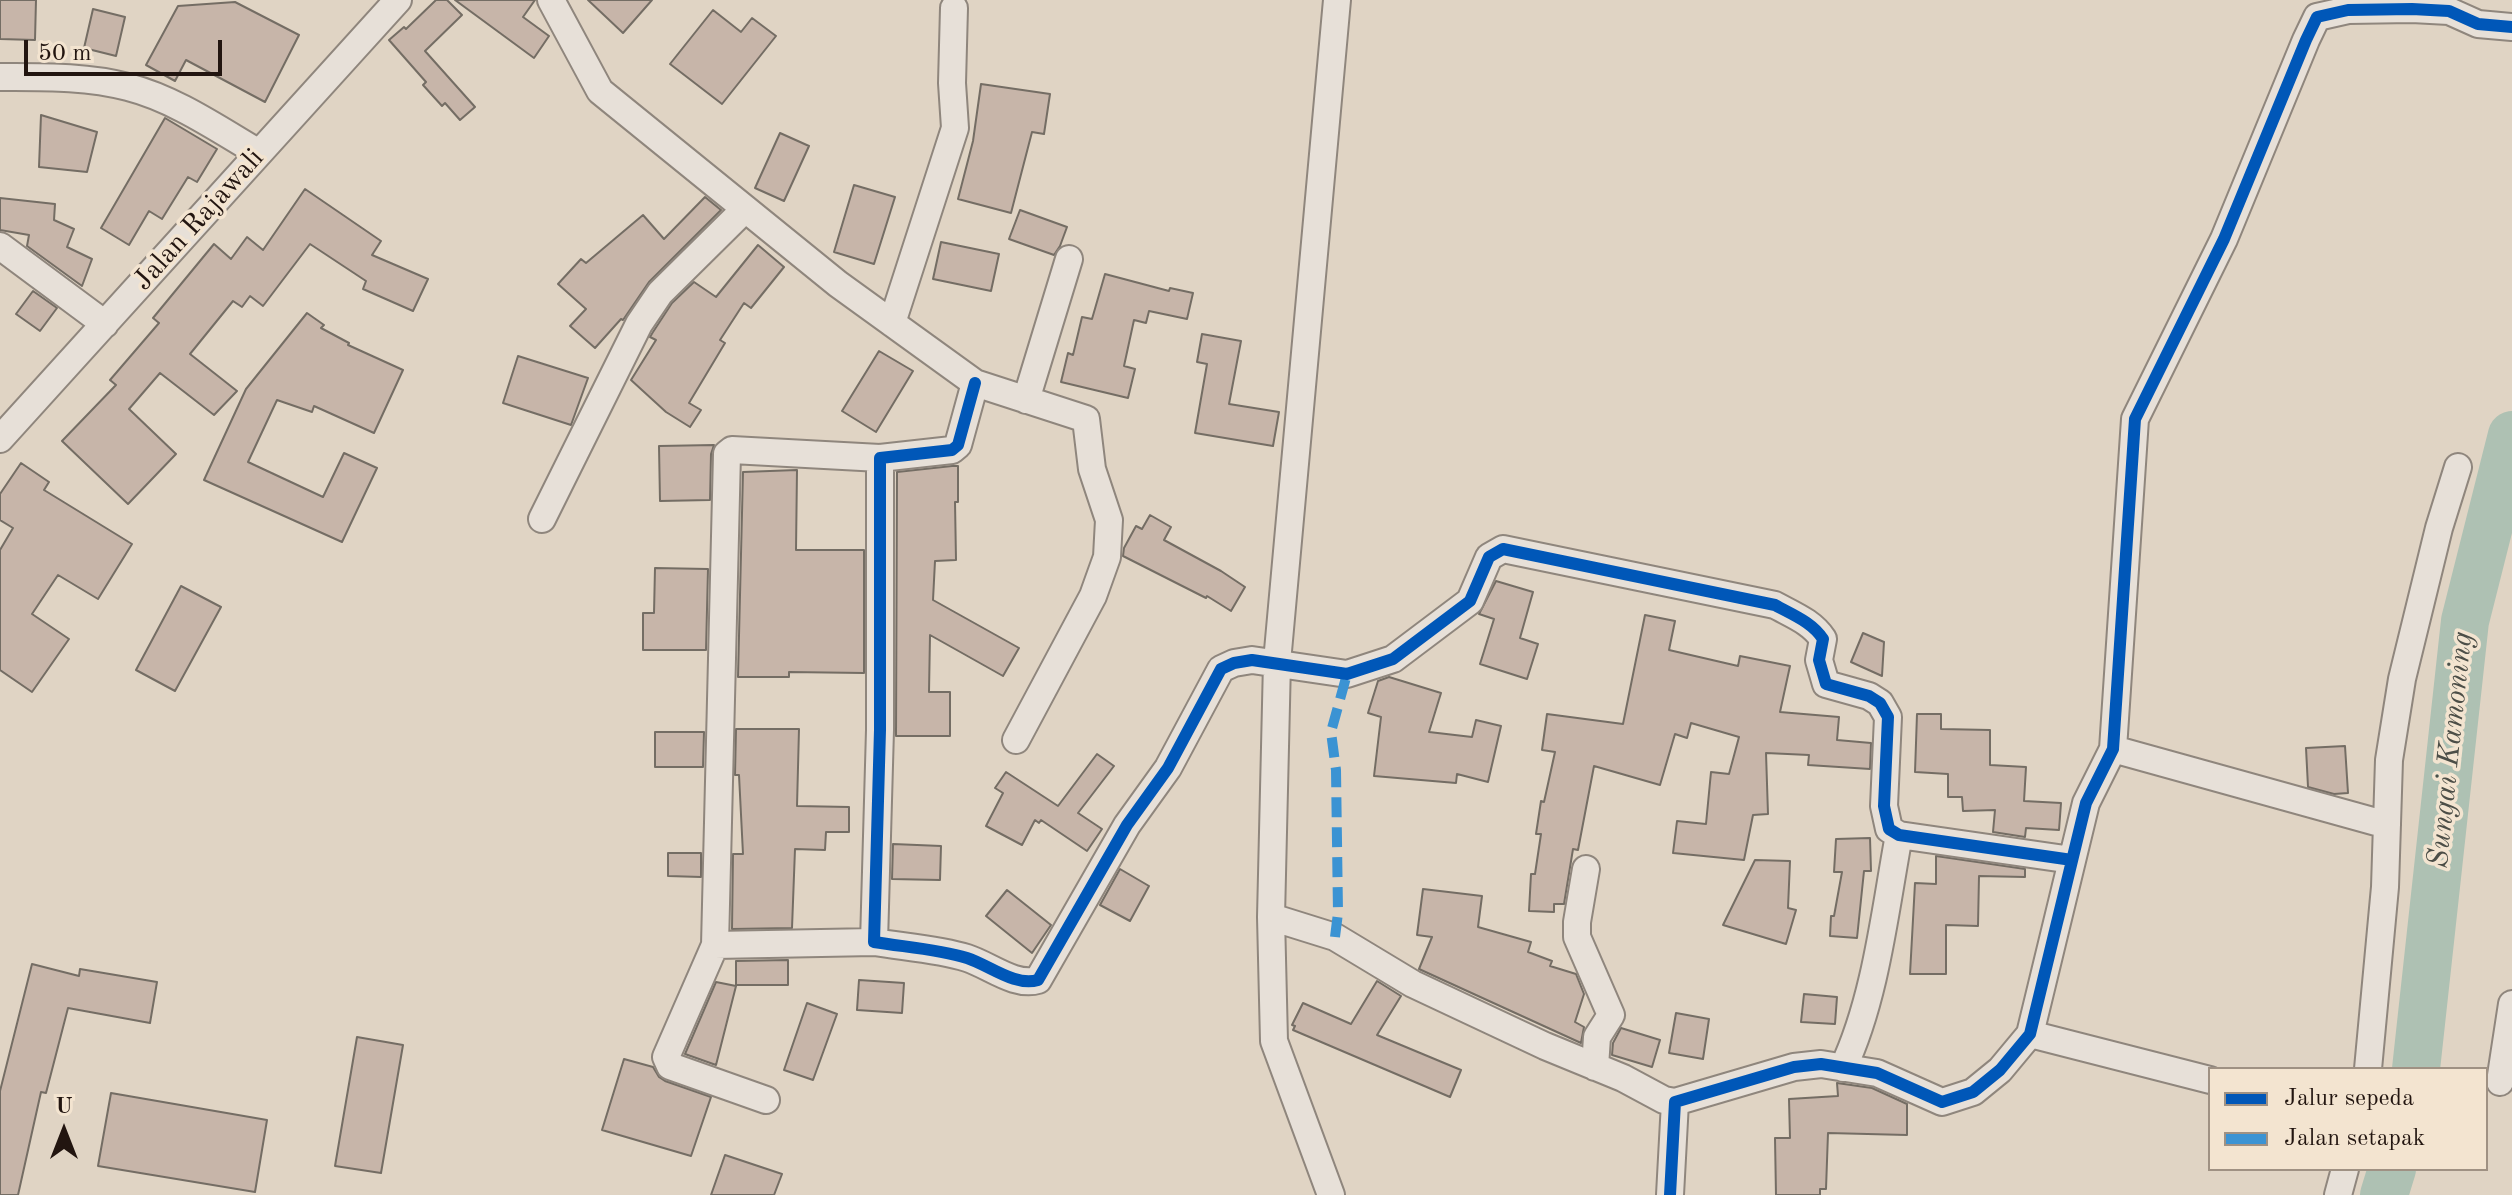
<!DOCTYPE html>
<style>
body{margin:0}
#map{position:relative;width:2512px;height:1195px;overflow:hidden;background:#e0d4c4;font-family:"Old Standard TT",serif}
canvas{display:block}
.legend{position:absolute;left:2208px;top:1067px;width:280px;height:104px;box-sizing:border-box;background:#f3e4d0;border:2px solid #9f9183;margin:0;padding:10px 14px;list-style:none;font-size:24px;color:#221510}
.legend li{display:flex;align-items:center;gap:16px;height:40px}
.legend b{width:40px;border:2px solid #9f9183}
.north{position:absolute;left:24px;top:1091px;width:80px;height:80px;-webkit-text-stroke:6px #f3e4d0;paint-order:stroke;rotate:0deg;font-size:22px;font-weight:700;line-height:32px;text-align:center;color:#221510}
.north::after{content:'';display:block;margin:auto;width:28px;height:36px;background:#221510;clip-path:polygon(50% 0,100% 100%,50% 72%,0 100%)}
.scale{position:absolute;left:24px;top:40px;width:198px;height:36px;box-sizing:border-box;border:4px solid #221510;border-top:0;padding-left:10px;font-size:24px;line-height:28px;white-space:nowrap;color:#221510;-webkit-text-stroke:6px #f3e4d0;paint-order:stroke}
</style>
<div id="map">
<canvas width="2512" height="1195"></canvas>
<ul class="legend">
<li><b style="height:10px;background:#0057b8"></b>Jalur sepeda</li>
<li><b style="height:10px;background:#3b93d3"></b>Jalan setapak</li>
</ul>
<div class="north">U</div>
<div class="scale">50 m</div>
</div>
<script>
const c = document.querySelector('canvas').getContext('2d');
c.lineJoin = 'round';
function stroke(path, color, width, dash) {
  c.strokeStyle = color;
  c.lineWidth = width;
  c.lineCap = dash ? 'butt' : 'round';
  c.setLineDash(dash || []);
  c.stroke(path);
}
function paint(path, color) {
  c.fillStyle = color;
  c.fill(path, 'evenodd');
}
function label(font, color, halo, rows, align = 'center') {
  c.font = font + ' "Old Standard TT",serif';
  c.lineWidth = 7;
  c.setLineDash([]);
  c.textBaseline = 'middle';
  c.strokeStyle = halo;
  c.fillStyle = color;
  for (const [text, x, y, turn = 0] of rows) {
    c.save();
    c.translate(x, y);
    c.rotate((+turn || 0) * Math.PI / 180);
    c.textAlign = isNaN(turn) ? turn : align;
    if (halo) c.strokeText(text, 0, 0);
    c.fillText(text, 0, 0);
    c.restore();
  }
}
stroke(new Path2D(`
 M2416,1069L2465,621L2512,435
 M2384,1195L2392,1169`), '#aec1b3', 48);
const building = new Path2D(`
 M0,0H36L35,40L0,39Z
 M436,0H447L462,15L425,51L475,107L460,120L445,103L442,106L423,85L426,82L389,40L404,27L406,29Z
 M455,0H535L523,17L549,36L534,58Z
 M588,0H652L623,33Z
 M235,2L299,35L265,102L186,60L175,81L146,65L178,6Z
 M93,9L125,17L116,56L84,48Z
 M713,10L741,32L752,18L776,36L722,104L670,64Z
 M981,84L1050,94L1044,134L1032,132L1011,213L958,199L973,141Z
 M41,115L97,132L87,172L39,167Z
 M165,118L217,149L197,182L188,177L162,219L149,211L129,245L101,228Z
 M780,133L809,146L784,201L755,188Z
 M854,185L895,197L874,264L834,252Z
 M305,189L381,241L372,255L428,279L413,311L363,289L366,281L310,244L263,306L250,296L242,307L233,301L190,354L237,391L214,415L160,373L129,409L176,454L128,504L62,441L116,385L110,380L159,323L153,318L214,244L231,259L247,237L263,250Z
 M705,197L721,210L649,282L623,320L621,319L595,348L570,326L586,309L558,284L581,259L586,263L643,215L664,239Z
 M0,198L55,204L54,220L74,229L67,247L92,259L82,286L27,246L29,235L0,230Z
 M1020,210L1067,227L1060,246L1054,255L1009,239Z
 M941,242L999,254L991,291L933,279Z
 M758,245L784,267L751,308L744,303L720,340L725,343L689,403L701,410L690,427L666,412L631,380L656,340L650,337L653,332L672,303L694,282L716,297Z
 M1105,274L1169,291L1170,288L1193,293L1187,319L1149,311L1146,323L1134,320L1124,366L1135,369L1128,398L1061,382L1068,353L1073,355L1082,317L1092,319Z
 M33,291L57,308L40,331L16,314Z
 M307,313L324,325L321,328L349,343L348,345L403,370L374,433L314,406L312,412L277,400L248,462L323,497L344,453L377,468L342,542L204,480L246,389Z
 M1202,334L1241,341L1229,404L1279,412L1273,446L1195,433L1207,364L1197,362Z
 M879,351L913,371L876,432L842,411Z
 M518,356L588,378L571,425L503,403Z
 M714,445L711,454L710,500L660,501L659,446Z
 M21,463L49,482L44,490L132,544L98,599L58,575L32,614L69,639L32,692L0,670V550L13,528L0,520V494Z
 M952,466H958V502H955L956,560L935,561L933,600L1019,648L1003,676L930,635L929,692H950V736H896L897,472Z
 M797,470L796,550H864V673L789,672V677H738L743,472Z
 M1150,515L1171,527L1164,540L1221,571L1245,587L1231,611L1207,596L1206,598L1123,556L1124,548L1136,526L1142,529Z
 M655,568L708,569L706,650H643V613H654Z
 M1496,581L1533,592L1520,638L1538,644L1527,679L1480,664L1494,619L1479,614Z
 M181,586L221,607L175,691L136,670Z
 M1645,615L1675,621L1669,650L1738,666L1740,656L1790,666L1780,712L1839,717L1837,740L1871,743L1870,769L1808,765L1809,755L1766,753L1768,814L1753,815L1744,860L1673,853L1677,821L1706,824L1711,772L1729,774L1739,737L1691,723L1687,738L1675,734L1660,785L1594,766L1578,850L1573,849L1564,904H1554V912L1529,911L1531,874H1535L1541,834H1536L1541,801L1544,802L1555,752L1542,750L1547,714L1623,724Z
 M1863,633L1884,642L1882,676L1851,662Z
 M1389,677L1441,693L1429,732L1472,737L1476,720L1501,726L1488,782L1457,774L1456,783L1374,776L1381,717L1368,713L1378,681Z
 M1917,714H1941V729L1990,730V765L2026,767L2024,801L2061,803L2059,830L2026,828L2025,837L1993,832L1995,810L1963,811L1962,797H1948V774L1915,772Z
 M736,729H799L797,806L849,807V832H826L825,850L795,849L792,928L732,929L733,854H743L739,775H735Z
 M655,732H704L703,767H655Z
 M2345,746L2348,793L2334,794L2308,787L2306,748Z
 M1097,754L1114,766L1078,813L1102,829L1087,851L1041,820L1039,823L1035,820L1022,845L986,826L1003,793L995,788L1006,772L1058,806Z
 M1870,838L1871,871H1864L1857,938L1830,936L1831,916H1834L1842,872H1834L1836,839Z
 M893,844L941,846L940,880L892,879Z
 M668,853H701V877L668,876Z
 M1936,856L2025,869V877L1979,876L1978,926L1946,925V974H1910L1915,883L1936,884Z
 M1755,860L1790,861L1788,908L1796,910L1786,944L1723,925Z
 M1120,869L1149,886L1130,921L1100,905Z
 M1423,889L1482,896L1478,927L1531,942L1528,952L1552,961L1550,966L1576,974L1584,994L1575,1022L1584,1027L1581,1043L1419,969L1432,937L1417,935Z
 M1007,890L1051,925L1032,953L986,916Z
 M788,960V985H736V961Z
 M32,964L79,976L80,969L157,982L150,1023L68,1008L46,1093L41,1092L18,1195H0V1091Z
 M859,980L904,983L902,1013L857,1010Z
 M1377,981L1401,996L1377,1035L1461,1070L1450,1097L1293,1030L1295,1026L1292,1025L1303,1003L1351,1024Z
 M716,982L736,986L716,1065L685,1054Z
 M1804,994L1837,997L1835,1024L1801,1022Z
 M807,1003L837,1014L813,1080L784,1070Z
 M1676,1013L1709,1019L1703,1059L1669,1053Z
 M1621,1028L1660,1040L1652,1067L1612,1055L1613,1043Z
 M357,1037L403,1045L381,1173L335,1166Z
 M624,1059L653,1067L659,1077L665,1081L711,1097L691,1156L602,1130Z
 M1837,1083L1872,1088L1907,1104V1135L1828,1133L1826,1189H1820V1195H1776L1775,1138H1790L1789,1099L1838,1096Z
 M111,1093L267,1120L255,1192L98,1166Z
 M725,1155L782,1174L774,1195H711Z`);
paint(building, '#c7b5a9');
stroke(building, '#746d64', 2);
const minor = new Path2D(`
 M551,0L600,91L838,284L975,383L1086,419L1092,469L1109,520L1107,557L1093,596L1016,740
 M0,77C43,77 87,76 128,87C175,99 218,129 259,153
 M0,246L105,324
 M892,323L955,128L952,83L954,8
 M975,383L958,445L952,450L880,458V730L874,942C904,947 938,949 967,958C989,965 1015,987 1038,980L1127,825L1168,768L1221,669L1234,663L1252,660L1347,674L1393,659L1470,601L1489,557L1503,549L1775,605C1793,615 1812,622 1823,639L1819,660L1826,684L1869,696L1880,703L1888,717L1884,806L1889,829L1899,835L2072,860
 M1026,400L1069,259
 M0,439L398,0
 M542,519L639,324L660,293L745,209
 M2113,749L2387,825
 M1586,869L1577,922V937L1611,1015L1597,1037L1595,1067
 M1271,917L1335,937L1413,984L1545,1046L1623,1078L1664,1100L1675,1102
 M874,942L715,945L727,454L732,450L880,458
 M715,945L666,1057L670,1066L766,1100
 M2030,1034L2210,1080
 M1843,1068C1876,998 1885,910 1899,835
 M2368,1069L2385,887L2389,760L2402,679L2439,528L2458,467
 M2500,1082L2512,1004
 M1331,1195L1274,1041L1271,917L1277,662L1337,0
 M1670,1195L1675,1102L1794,1067L1821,1064L1877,1073L1942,1102L1973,1092L2000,1070L2030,1034L2086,803L2113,749L2135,419L2224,239L2306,40L2317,17L2348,10L2412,9L2449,11L2478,24L2512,27
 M2338,1195L2345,1169`);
stroke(minor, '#8f867d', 30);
stroke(minor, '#e7e0d8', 26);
stroke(new Path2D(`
 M1335,937L1338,913L1336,770L1331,732L1347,674`), '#3b93d3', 10, [20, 10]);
stroke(new Path2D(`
 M975,383L958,445L952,450L880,458V730L874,942C904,947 938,949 967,958C989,965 1015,987 1038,980L1127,825L1168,768L1221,669L1234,663L1252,660L1347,674L1393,659L1470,601L1489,557L1503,549L1775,605C1793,615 1812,622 1823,639L1819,660L1826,684L1869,696L1880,703L1888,717L1884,806L1889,829L1899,835L2072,860
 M1670,1195L1675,1102L1794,1067L1821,1064L1877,1073L1942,1102L1973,1092L2000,1070L2030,1034L2086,803L2113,749L2135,419L2224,239L2306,40L2317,17L2348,10L2412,9L2449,11L2478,24L2512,27`), '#0057b8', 12);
label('28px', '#221510', '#f3e4d0', [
 ["Jalan Rajawali",199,220,-48]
]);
label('italic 30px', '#4c4e47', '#f3e4d0', [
 ["Sungai Kamoning",2451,750,-84]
]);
</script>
